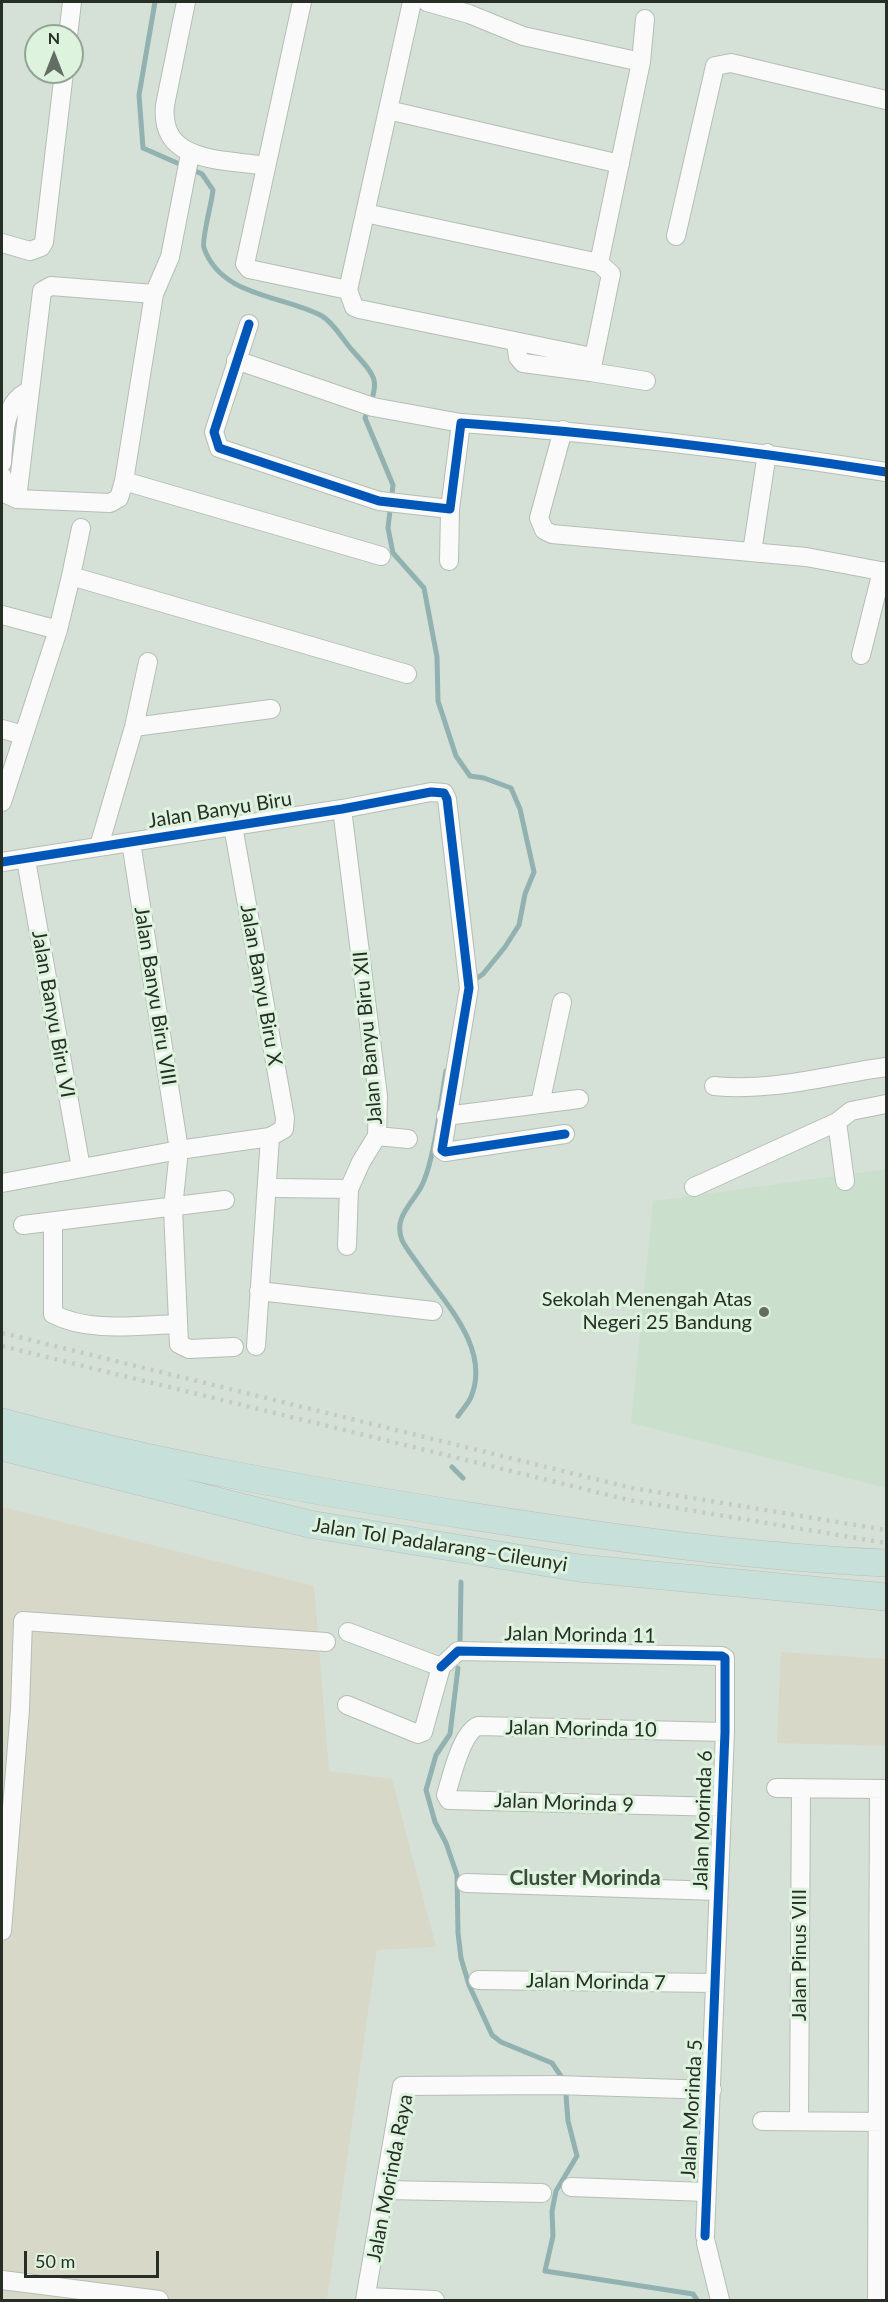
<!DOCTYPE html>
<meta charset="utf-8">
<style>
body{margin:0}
#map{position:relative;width:888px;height:2302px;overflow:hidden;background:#d5e1d6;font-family:Lato,sans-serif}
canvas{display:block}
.frame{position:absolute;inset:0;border:3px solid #262e26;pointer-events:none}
.north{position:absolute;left:24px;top:24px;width:60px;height:60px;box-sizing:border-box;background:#ddf3de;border:2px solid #94a494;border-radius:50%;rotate:0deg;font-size:16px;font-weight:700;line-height:24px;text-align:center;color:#262e26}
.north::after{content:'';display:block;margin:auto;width:21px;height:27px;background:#636d64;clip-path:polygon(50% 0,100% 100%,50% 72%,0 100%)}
.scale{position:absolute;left:24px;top:2251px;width:135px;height:27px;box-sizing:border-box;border:3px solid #262e26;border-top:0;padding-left:8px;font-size:18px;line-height:21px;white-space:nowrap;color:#262e26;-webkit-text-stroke:4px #ddf3de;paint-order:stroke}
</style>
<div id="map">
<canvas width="888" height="2302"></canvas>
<div class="frame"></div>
<div class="north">N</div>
<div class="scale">50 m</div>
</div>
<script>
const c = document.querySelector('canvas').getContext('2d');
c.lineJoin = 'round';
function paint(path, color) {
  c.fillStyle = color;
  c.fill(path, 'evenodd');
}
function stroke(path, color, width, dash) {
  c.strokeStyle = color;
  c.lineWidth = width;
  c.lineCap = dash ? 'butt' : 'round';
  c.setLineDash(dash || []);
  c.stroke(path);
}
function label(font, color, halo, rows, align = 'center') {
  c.font = font + ' Lato,sans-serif';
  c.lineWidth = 6;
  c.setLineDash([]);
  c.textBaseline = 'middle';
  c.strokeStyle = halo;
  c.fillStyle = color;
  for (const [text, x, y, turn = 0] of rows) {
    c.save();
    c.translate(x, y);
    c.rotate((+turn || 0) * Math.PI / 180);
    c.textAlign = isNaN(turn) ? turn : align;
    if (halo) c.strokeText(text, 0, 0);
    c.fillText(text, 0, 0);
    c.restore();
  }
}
paint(new Path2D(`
 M886,1169V1488L631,1423L653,1201Z`), '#cbe0cc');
paint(new Path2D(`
 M2,1507L314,1586L329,1771L392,1779L436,1947L377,1950L327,2300H2Z
 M781,1652L886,1659V1746L777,1743Z`), '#d7d8c8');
stroke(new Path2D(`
 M155,2L139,95L143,148L202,174L213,190C212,202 201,241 204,248C221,297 283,295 322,316C334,323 343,340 352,350C380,381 379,380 365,418L393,485L388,528L393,553L424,588L437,657L438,701L456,756L470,776L484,778L511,788L520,809L534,872L525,894L519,925L505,947L483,974L473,981
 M446,1071C441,1100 434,1163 421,1187C412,1204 393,1218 402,1240C406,1249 415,1259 420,1267C445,1303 491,1349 471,1397C468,1404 462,1410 458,1416
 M452,1467L463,1478
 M460,1642L461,1582
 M458,1668L450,1734L436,1755L426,1790L435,1822L446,1843L457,1875L458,1933L461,1958L469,1985L492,2035L501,2042L552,2063L565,2082L568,2121L577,2156L556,2191L552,2211L553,2236L545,2271L693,2294L697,2300`), '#92b1b1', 5);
const minor = new Path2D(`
 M186,2L165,105C159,164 224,159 266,166
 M302,2L245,264L249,269L348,290
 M412,2L348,290L354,307L359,309L592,357
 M427,2L469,14L523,36L641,62
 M645,19L641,62L599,263L611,274L591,372L646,381
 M68,36L72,2
 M388,110L620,164
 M365,213L599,263
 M676,236L715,66L731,63L886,100
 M2,243L30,251L41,247L44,242L64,72
 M154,294L51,286L42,291L17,499L110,503L119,498L124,481L154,294L170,257L190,154
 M249,324L214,432L219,448L379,501L450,509L461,423C604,433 745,450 886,472
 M516,342L518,357L523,363L591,372
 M236,360L373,407L461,423
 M563,430L539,518L544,530L552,534L806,557L886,572
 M2,463C4,438 2,403 29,391
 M2,476L4,493L17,499
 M124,481L381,556
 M752,552L767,453
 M449,561L450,509
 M71,576L81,528
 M2,615L58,630
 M861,655L882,571
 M134,727L271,709
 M2,729L23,735
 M2,802L58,630L71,576L407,674
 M131,842L179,1150L173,1208L179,1344L189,1349L234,1347
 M99,846L134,727L148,662
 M26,860L81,1168
 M2,862L342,809L431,792L444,793L447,799L469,988L442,1150L445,1152L565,1134
 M714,1086C774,1092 827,1075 886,1067
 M540,1104L562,1002
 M446,1116L579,1099
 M377,1136L408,1139
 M845,1181L837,1122L851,1111L886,1104
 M2,1183L179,1150L270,1137L284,1129L285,1118L233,826
 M694,1187L837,1122
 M277,1188L349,1189L361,1162L377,1136L378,1096L342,809
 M53,1222V1314C89,1333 138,1325 178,1324
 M23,1225L225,1200
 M347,1246L349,1189
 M259,1291L433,1311
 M256,1346L270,1137
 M441,1667L458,1651L722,1656L725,1658V1732L705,2236
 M347,1705L418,1734L423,1732L441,1667L348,1632
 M776,1788L886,1789
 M722,1807L449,1800L446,1795C451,1779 461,1733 478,1726L725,1732
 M466,1883L718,1891
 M2,1931L20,1709L23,1621L326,1642
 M478,1980L715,1983
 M762,2121L886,2122
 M799,2121L801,1788
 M571,2187L706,2192
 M385,2190L542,2193
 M706,2243L720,2300
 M2,2280L159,2300
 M366,2297L435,2300
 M365,2300L402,2086L556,2085L712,2090
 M877,2300L879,1789`);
const highway = new Path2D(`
 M2,1422C158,1464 317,1492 477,1517C612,1538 750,1557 886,1563
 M2,1447L309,1524L579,1568L886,1597`);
stroke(minor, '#b4beb5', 20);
stroke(highway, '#b9bfb9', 28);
stroke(minor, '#f9faf9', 18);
stroke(highway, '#c7e0da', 27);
stroke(new Path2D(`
 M2,1333L632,1488L886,1530
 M2,1346L629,1500L886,1543`), '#c7c9c7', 4.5, [3, 6]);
stroke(new Path2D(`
 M249,324L214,432L219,448L379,501L450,509L461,423C604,433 745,450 886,472
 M2,862L342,809L431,792L444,793L447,799L469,988L442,1150L445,1152L565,1134
 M441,1667L458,1651L722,1656L725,1658V1732L705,2236`), '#0057b8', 9);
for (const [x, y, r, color] of [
 [764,1312,6,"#636d64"]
]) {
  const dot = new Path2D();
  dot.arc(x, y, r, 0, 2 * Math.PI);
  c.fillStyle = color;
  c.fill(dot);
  stroke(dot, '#ddf3de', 2);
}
label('20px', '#262e26', '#ddf3de', [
 ["Jalan Banyu Biru",220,810,-9],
 ["Jalan Banyu Biru X",261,985,80],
 ["Jalan Banyu Biru VIII",155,996,81],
 ["Jalan Banyu Biru VI",53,1014,80],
 ["Jalan Banyu Biru XII",368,1038,-95],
 ["Jalan Tol Padalarang–Cileunyi",440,1545,9],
 ["Jalan Morinda 11",580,1635,1],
 ["Jalan Morinda 10",581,1729,1],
 ["Jalan Morinda 9",564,1803,2],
 ["Jalan Morinda 6",703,1820,-88],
 ["Jalan Pinus VIII",800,1955,-90],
 ["Jalan Morinda 7",596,1982,1],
 ["Jalan Morinda 5",692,2109,-87],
 ["Jalan Morinda Raya",390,2178,-79]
]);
label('20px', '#262e26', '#ddf3de', [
 ["Sekolah Menengah Atas",752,1300],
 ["Negeri 25 Bandung",752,1323]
], 'right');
label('bold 21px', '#3a4c3b', '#ddf3de', [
 ["Cluster Morinda",585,1878]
]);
</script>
